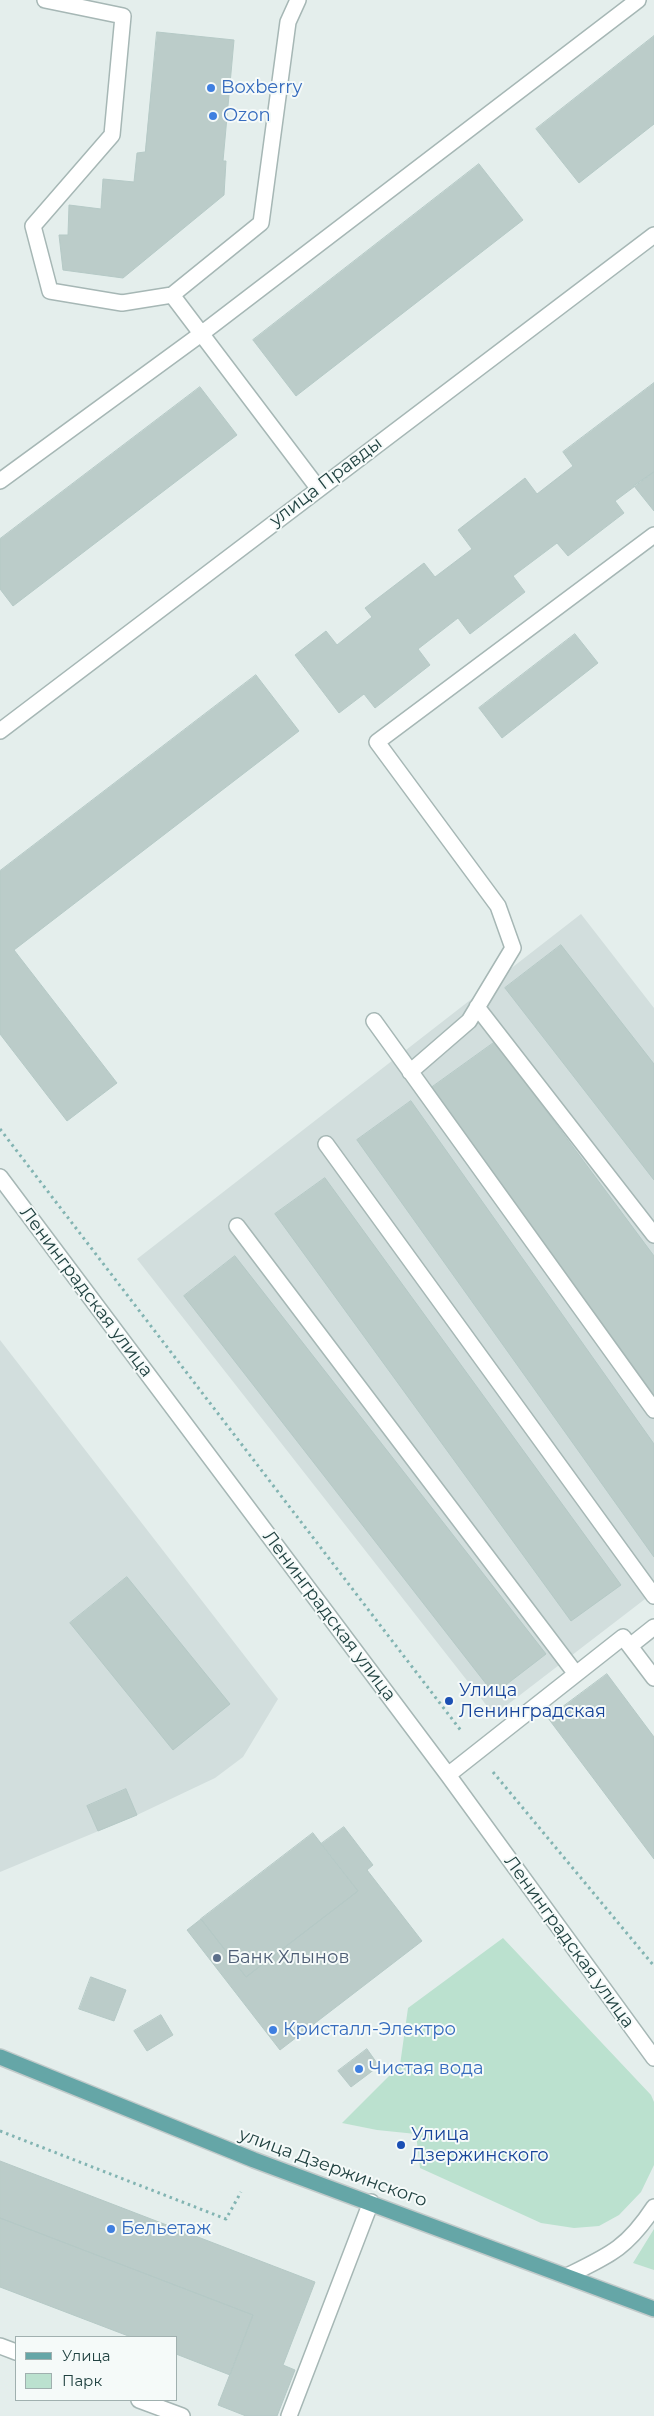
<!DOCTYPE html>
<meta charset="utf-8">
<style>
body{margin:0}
#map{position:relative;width:654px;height:2416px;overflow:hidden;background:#e4eeec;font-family:Montserrat,sans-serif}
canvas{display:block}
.legend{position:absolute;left:15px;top:2336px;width:162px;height:65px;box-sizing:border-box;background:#f5faf9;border:1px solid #a0b0af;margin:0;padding:6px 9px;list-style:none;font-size:15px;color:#214241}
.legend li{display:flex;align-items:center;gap:10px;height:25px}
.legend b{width:25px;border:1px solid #a0b0af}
</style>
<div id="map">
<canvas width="654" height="2416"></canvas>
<ul class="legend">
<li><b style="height:6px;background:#65a6a7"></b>Улица</li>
<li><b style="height:14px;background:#bbe1cf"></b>Парк</li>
</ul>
</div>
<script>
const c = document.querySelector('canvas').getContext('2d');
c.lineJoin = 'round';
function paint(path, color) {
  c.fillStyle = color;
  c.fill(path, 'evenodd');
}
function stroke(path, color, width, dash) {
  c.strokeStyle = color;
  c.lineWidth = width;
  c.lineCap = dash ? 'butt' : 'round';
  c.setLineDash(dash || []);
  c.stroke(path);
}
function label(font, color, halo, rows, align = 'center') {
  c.font = font + ' Montserrat,sans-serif';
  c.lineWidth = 4;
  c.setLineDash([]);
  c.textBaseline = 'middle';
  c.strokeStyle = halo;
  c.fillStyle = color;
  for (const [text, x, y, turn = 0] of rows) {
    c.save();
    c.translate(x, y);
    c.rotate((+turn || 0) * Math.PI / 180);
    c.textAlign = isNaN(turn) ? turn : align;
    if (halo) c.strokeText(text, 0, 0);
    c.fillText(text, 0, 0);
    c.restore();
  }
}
paint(new Path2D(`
 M581,914L654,1008V1602L649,1596L494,1715L137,1259Z
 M0,1340L278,1699L243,1757L215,1778L137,1815L0,1872Z`), '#d2dedd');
paint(new Path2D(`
 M503,1938L651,2095L654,2102V2165L641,2192L619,2215L599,2226L574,2228L541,2223L420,2168L416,2134L377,2130L342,2123L400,2065L408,2008Z
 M654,2229V2270L633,2263Z`), '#bbe1cf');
const building = new Path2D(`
 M157,32L234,40L223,161H226L224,195L123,278L63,270L59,235H68L69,205L101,209L103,179L134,182L137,153L145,152Z
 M654,36V124L579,183L536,129Z
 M479,164L523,220L296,396L253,340Z
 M654,383V472L615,501L624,513L568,556L557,543L513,576L525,592L470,634L458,618L418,649L430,665L375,708L364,694L339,713L295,655L326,631L337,645L372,617L365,608L424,563L435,577L472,549L458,530L525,478L537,494L573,466L563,452Z
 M200,387L237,435L13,606L0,589V539Z
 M654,472V511L634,486Z
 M575,634L598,663L502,738L479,708Z
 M256,675L299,731L14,950L117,1083L67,1121L0,1034V871Z
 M561,945L654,1064V1180L505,988Z
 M495,1042L654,1256V1405L431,1088Z
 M411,1101L654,1444V1557L357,1140Z
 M325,1178L621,1585L571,1621L275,1214Z
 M235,1256L546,1654L494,1694L184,1296Z
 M127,1577L230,1704L173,1750L70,1623Z
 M607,1674L654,1737V1859L548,1718Z
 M126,1789L137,1815L98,1831L87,1806Z
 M344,1827L373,1865L367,1870L422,1941L280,2050L187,1930L201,1919L246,1977L358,1891L321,1844Z
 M313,1833L358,1891L246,1977L201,1919Z
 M91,1977L126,1990L114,2021L79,2009Z
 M161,2015L173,2035L147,2051L134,2031Z
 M367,2049L379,2066L351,2087L338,2071Z
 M0,2161L315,2282L283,2365L295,2370L277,2416H246L218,2405L253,2315L0,2218Z
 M0,2218L253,2315L230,2375L176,2354V2337H131L0,2287Z`);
paint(building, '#bbccc9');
stroke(building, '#b5c9c6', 1);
const minor = new Path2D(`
 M45,0L123,16L112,135L33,226L50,291L122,303L172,295
 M298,0L288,22L261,223L172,295L318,488
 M0,481L201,334L638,0
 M0,731L654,235
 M477,1007L654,1235
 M374,1021L654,1410
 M410,1072L469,1021L513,948L498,906L377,742L654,535
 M326,1144L654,1596
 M0,1177L448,1775L654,2058
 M237,1226L576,1674
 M630,1646L654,1627
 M448,1775L623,1637L654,1678
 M567,2276C610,2255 627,2248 654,2207
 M0,2346L16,2352
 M139,2400L182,2416
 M289,2416L371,2202`);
const major = new Path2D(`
 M0,2057L254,2160L654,2309`);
stroke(minor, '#a6b7b5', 18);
stroke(major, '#c1caca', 18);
stroke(new Path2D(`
 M0,1129L462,1732
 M493,1772L654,1966
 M0,2131L226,2219L241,2192`), '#82b4b2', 3, [2.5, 4]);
stroke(minor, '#fff', 15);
stroke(major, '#65a6a7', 15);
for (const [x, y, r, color] of [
 [211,88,5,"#3f7fe0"],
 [213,116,5,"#3f7fe0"],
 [449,1701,5,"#1a4fb4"],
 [217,1958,5,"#5c6f8a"],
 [273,2030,5,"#3f7fe0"],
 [359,2069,5,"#3f7fe0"],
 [401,2145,5,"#1a4fb4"],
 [111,2229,5,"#3f7fe0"]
]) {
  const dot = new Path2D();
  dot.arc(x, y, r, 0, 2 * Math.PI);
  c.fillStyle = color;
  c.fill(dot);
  stroke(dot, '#f5faf9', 2);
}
label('18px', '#366cbe', '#f5faf9', [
 ["Boxberry",221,88],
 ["Ozon",223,116],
 ["Кристалл-Электро",283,2030],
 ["Чистая вода",369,2069],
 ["Бельетаж",121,2229]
], 'left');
label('18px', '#214241', '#f5faf9', [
 ["улица Правды",326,482,-37],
 ["Ленинградская улица",86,1292,53],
 ["Ленинградская улица",329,1616,53],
 ["Ленинградская улица",569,1942,54],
 ["улица Дзержинского",333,2168,20]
]);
label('18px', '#164399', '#f5faf9', [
 ["Улица",459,1691],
 ["Ленинградская",459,1712],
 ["Улица",411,2135],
 ["Дзержинского",411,2156]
], 'left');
label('18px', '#4e5e75', '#f5faf9', [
 ["Банк Хлынов",227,1958]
], 'left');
</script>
